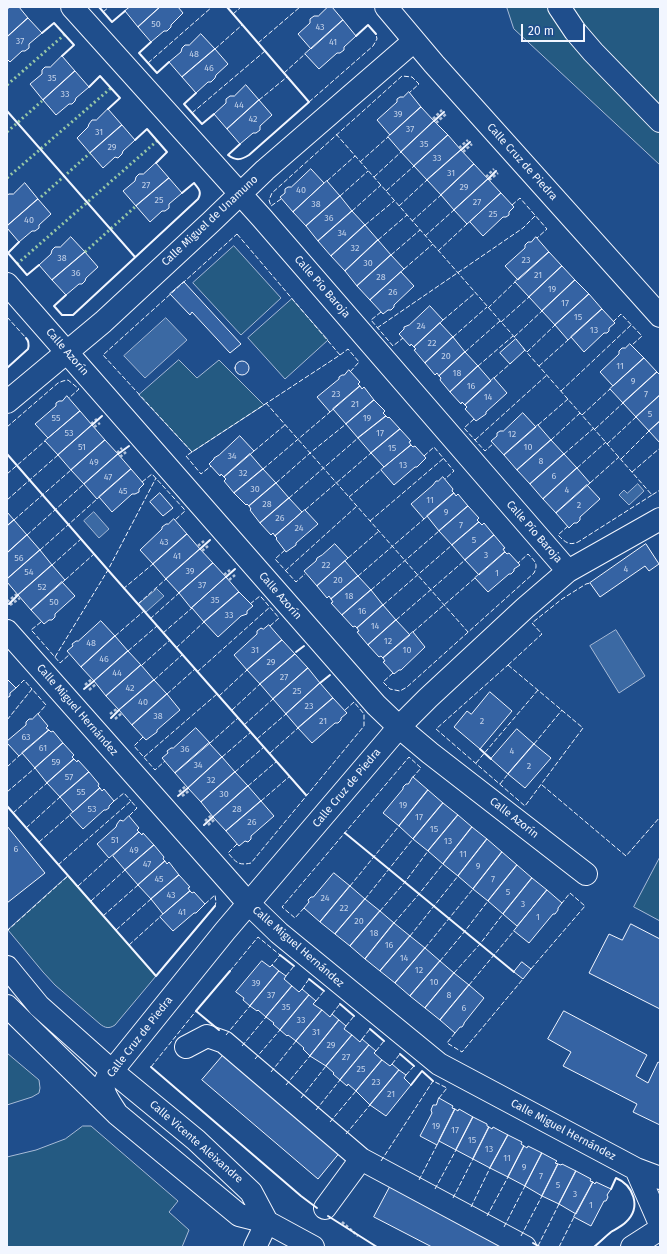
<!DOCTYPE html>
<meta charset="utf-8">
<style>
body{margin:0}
#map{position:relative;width:667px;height:1254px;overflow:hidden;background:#1f4e8c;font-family:"Fira Sans",sans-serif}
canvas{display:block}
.frame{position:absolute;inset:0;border:8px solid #f2f6ff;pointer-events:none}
.scale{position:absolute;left:521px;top:24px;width:64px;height:18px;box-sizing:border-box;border:2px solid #f2f6ff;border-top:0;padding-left:5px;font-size:12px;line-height:14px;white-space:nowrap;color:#f2f6ff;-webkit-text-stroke:3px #1f4e8c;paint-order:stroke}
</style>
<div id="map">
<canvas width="667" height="1254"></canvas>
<div class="frame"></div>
<div class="scale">20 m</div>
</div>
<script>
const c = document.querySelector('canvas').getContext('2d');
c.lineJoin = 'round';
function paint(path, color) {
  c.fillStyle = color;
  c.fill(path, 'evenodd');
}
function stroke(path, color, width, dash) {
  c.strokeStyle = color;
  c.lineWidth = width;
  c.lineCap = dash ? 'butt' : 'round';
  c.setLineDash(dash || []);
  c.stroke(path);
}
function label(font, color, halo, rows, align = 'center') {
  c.font = font + ' "Fira Sans",sans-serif';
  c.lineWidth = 3;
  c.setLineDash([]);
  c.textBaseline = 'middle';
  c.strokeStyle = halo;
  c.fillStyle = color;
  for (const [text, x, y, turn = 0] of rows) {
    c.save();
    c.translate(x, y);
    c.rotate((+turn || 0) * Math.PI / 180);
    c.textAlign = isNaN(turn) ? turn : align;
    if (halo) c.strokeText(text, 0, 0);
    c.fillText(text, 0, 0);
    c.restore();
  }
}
const green = new Path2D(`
 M507,7H660V165L514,29Z
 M234,246L281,298L241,335L193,283Z
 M292,299L328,340L285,379L248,338Z
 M179,360L197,378L219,360L264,405L192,452L139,395Z
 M660,857V921L634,907Z
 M68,876L156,976L115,1025C109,1029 105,1028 100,1024L55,985L43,972L8,930Z
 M7,1053L39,1080L40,1088L39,1093L32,1097L7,1105Z
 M83,1126H91L178,1201L169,1212L189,1230L182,1247H7V1157L36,1150L65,1139Z`);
paint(green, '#245a82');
stroke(green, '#a8bbd7', 1);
const water = new Path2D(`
 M166,318L187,340L145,378L124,356Z
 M638,484L644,491L629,505L619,495L624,490L627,493Z
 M94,512L109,529L99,538L84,521Z
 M157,589L164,596L146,612L139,604Z
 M616,630L645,676L619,693L590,646Z`);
paint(water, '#3b69a3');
stroke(water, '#a8bbd7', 1);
const building = new Path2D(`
 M10,7H19L28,18L7,37V10Z
 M130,7H160L138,27L125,11Z
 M160,7H178L183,13L171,25V27L167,31H164L151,42L138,27Z
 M328,7H332L343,20L311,49L298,34L310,23V19L314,16H318Z
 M28,18L42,33L29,44V48L25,51H22L10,62L7,59V37Z
 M343,20L356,36L344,47V50L340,53H337L319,69L305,54Z
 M201,34L215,49L182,77L169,62L181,52L182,48L185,45H189Z
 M215,49L228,64L216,75L215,78L211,82H208L196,93L182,77Z
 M62,56L75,71L43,100L30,84L42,74V70L45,67H50Z
 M75,71L89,87L76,98L75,101L72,104H69L56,115L43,100Z
 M246,85L259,100L227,129L214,114L226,103V99L230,96H234Z
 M409,92L421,107L390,135L377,120L397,102V99L400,97H403Z
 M259,100L272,115L260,126V130L256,133H253L240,144L227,129Z
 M421,107L434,121L401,152L388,137Z
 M108,109L122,125L90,153L77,138L88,127L89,124L92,120H96Z
 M434,121L448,135L414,166L401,152Z
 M122,125L135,140L134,141L123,151L122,154L118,158L115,157L103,168L90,153Z
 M448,135L461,150L427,180L414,166Z
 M461,150L474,164L441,195L427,180Z
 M156,163L169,178L136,206L123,191L135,181L136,177L139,174H143Z
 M474,164L488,179L454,210L441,195Z
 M311,169L324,183L293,212L280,197L285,193V189L288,187H291Z
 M169,178L182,193L169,204V208L165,211H162L150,222L136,206Z
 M488,179L501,193L467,224L454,210Z
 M327,181L340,196L306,226L293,212Z
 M25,183L38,199L7,226V195L9,194H13Z
 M501,193L514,207L509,212V215L506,217H503L483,236L470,222Z
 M340,196L352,211L318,241L306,226Z
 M38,199L51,214L39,225V228L35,231H32L19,242L7,228V226Z
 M352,211L365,225L331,256L318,241Z
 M365,225L378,240L345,271L331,256Z
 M71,237L85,252L52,280L39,265L51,254L52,250L55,247H60Z
 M536,237L549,252L518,280L505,266L525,248V245L528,242H531Z
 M378,240L391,255L357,286L345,271Z
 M85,252L98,267L86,278L85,281L82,284H79L66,295L52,280Z
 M549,252L562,266L529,297L515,282Z
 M391,255L404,269L370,300L357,286Z
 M562,266L575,280L542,311L529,297Z
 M401,272L414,286L394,305V307L391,310H388L383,314L370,300Z
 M575,280L589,294L555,325L542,311Z
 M184,282L241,344L230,353L192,312L190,315L170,294Z
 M589,294L602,309L568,340L555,325Z
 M430,306L443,320L414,347L411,344L410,346L399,334L404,329V327L409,325Z
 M602,309L615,323L609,328V331L607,333H604L584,352L571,337Z
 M440,323L453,337L425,363L414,350L416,349L414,347Z
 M453,337L465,352L439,376L437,373L435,375L425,363Z
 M516,339L525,350L510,364L500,353Z
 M630,344L644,358L613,386L600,372L619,354V351L622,348H625Z
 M465,352L478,366L450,392L440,380L441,378L439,376Z
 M644,358L657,372L623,403L610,389Z
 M235 368a7 7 0 1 1 14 0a7 7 0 1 1-14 0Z
 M478,366L491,381L465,405L462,402L461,404L450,392Z
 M349,370L360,382L358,384L360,386L330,412L317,397L339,379V377L342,375H344Z
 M657,372L660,375V395L636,417L623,403Z
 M494,378L507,393L486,412V414L476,421L465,409L467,407L465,405Z
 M360,386L362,389L364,387L374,400L346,424L333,409Z
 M660,395V421L649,431L636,417Z
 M67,396L80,411L48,438L35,424L56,406V403L59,401H62Z
 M374,400L385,411L383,413L386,416L358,438L346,424Z
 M80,411L92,425L58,455L45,441Z
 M523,413L536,427L504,455L491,441L497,436V433L500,431H503Z
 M386,416L388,418L389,417L400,429L371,453L358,438Z
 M660,421V443L649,431Z
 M92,425L105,440L71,470L58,455Z
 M538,425L551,440L517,470L504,455Z
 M400,429L411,441L409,442L411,445L384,467L371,453Z
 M240,436L254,451L224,477L221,474L220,476L209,464L214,459V458L219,455Z
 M105,440L118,454L84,484L71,470Z
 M551,440L564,454L530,484L517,470Z
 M411,445L413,447L415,446L426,458L417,467H415L394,485L381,470Z
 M118,454L131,469L97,499L84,484Z
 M250,454L263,469L234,493L224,481L226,479L224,477Z
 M564,454L577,468L543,499L530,484Z
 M577,468L590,483L556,513L543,499Z
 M131,469L144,484L139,489V492L135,494H132L112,512L99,497Z
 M263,469L276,483L249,506L247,504L246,505L234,493Z
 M443,477L453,489L452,491L454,493L424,519L411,504L433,485L436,481H438Z
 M276,483L289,498L260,523L250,510L251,509L249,506Z
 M587,485L600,499L580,517V520L577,523H574L569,528L556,513Z
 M160,493L173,508L163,516L150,502Z
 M454,493L456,496L458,494L468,506L439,531L427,516Z
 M289,498L302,512L275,536L273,533L271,535L260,523Z
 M468,506L479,518L477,520L479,522L452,545L439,531Z
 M305,510L318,524L296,543V545L286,552L276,539L277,538L275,536Z
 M7,512L14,520L7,526Z
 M174,519L187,534L153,564L140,550L162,529V527L166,524H168Z
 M14,520L27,535L7,553V526Z
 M479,522L482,525L484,523L494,535L465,560L452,545Z
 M187,534L200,549L166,579L153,564Z
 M27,535L40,550L7,579V553Z
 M494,535L505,548L503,549L505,552L479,575L465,560Z
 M335,544L348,558L317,586L304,571L316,561L317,558L322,555Z
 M646,544L659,564L649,571L645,566L600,597L590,583Z
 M200,549L213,563L179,593L166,579Z
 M40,550L52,565L18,595L7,582V579Z
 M505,552L507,554L509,553L520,565L514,569V571L511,574H509L488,592L475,578Z
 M345,561L358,576L331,599L329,596L327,598L317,586Z
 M213,563L226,577L191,608L179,593Z
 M52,565L65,580L31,610L18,595Z
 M358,576L371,590L342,615L331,603L333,602L331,599Z
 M226,577L239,592L204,622L192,608Z
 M62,582L75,596L55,614V617L52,620H49L44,624L31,610Z
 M371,590L383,605L357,628L355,626L353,627L342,615Z
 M239,592L253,606L247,611V614L241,616L218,637L204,622Z
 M383,605L396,620L368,645L357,632L359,631L357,628Z
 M396,620L410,635L383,658L381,656L379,657L368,645Z
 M101,621L115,636L81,667L67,651L73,646L72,644L76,641H78Z
 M269,625L282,640L247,670L234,655L257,634V631L261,628L263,629Z
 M413,632L425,647L401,670H399L394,674L383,662L385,661L383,658Z
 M115,636L128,651L94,681L81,667Z
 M282,640L295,654L260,684L247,670Z
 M128,651L141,665L106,696L94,681Z
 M295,654L308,668L273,699L260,684Z
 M141,665L154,680L119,710L106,696Z
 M308,668L320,683L286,714L273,699Z
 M7,679L16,688L10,693V696L7,698Z
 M154,680L167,694L132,725L119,710Z
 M320,683L333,698L298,728L286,714Z
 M490,692L512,711L480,749L454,727L467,711L471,714Z
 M167,694L180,710L157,730V732L146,740L132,725Z
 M333,698L347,713L341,718V720L338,723H335L312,743L298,728Z
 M38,714L48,726L46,728L49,730L19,756L7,743V741L26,725V722L29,719H32Z
 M196,728L210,743L175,773L162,758L168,753L167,751L171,748H173Z
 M517,729L534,744L508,774L491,759Z
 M49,730L51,732L53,731L63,743L35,768L22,753Z
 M63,743L74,755L72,757L74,759L47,783L35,768Z
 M209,743L222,757L188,788L175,773Z
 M534,744L551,758L525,788L508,774Z
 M222,757L235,772L201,802L188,788Z
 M74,759L77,762L78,760L89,772L60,797L47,783Z
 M89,772L99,784L98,786L100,788L73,812L60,797Z
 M235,772L248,786L213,817L201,802Z
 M413,777L428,790L399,826L383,813L403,789V787L406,784H408Z
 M248,786L261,801L226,831L213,817Z
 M100,788L102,791L104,789L114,801L109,806V808L106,810H104L83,829L70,815Z
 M428,790L443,803L413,839L399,826Z
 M261,801L274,816L251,836V839L248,842L245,841L239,846L226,831Z
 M443,803L458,815L428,851L413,839Z
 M458,815L472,827L443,864L428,851Z
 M129,816L139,828L137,830L139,832L109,858L97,844L116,827L117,824L120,820L123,821Z
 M7,826L45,873L7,903Z
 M472,827L487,839L458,876L443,864Z
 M139,832L142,835L143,833L154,845L125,870L113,856Z
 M487,839L502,852L473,889L458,876Z
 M154,845L164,857L163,859L165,861L138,885L125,870Z
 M502,852L517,865L488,901L473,889Z
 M165,861L167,864L169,862L179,875L151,899L138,885Z
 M517,865L532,878L503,914L488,901Z
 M334,873L350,886L320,922L304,908L309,902L308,900L311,897H313Z
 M179,875L190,887L188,888L190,891L163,914L151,899Z
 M532,878L547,890L517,926L503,914Z
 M350,886L365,899L335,934L320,922Z
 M547,890L562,903L558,908V910L555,914H553L529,943L514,931Z
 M190,891L192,893L194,892L205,904L196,913H194L173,931L160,917Z
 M365,899L380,911L350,946L335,934Z
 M380,911L394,923L365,959L350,946Z
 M394,923L410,936L380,971L365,959Z
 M631,924L660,939V1009L589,973L609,934L622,940Z
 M410,936L425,948L395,983L380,971Z
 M425,948L440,961L410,996L395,983Z
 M262,961L270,967L272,965L279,971L250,1006L243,1000L244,998L236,992Z
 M440,961L454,973L425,1008L410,996Z
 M522,962L531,969L523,979L514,972Z
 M279,971L286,976L284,979L292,986L266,1017L258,1010L257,1011L250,1006Z
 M454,973L469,985L440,1020L425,1008Z
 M469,985L484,998L464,1023V1024L462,1027H460L455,1033L440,1020Z
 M292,986L299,992L302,989L309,995L280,1030L273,1024L274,1023L266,1017Z
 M309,995L316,1001L313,1004L322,1010L296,1041L288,1035L287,1036L280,1030Z
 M322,1010L330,1017L332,1014L339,1020L310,1056L303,1049L304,1048L296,1041Z
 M564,1011L647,1055L636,1076L648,1083L658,1062L660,1063V1125L633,1112L637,1104L563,1066L571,1052L548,1039Z
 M339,1020L346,1026L344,1029L352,1035L326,1066L310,1056Z
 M352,1035L360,1042L362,1039L369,1045L340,1080L333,1074L334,1073L326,1066Z
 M369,1045L376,1051L374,1053L382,1060L356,1091L348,1084L347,1086L340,1080Z
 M226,1052L341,1151L318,1179L202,1080Z
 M382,1060L390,1066L392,1064L399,1070L370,1105L356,1091Z
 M399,1070L406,1075L404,1078L411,1085L386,1116L370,1105Z
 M439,1098L453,1106L452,1108L455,1109L437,1145L420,1136L432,1113L431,1110L433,1105H436Z
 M455,1109L458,1111L459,1109L473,1117L456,1150L439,1141Z
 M473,1117L487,1124V1126L489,1127L473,1159L456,1150Z
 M489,1127L492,1129L493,1127L508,1135L490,1168L473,1159Z
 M508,1135L522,1142L521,1144L524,1146L508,1177L490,1168Z
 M524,1146L527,1148L528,1146L542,1153L525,1186L508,1177Z
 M542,1153L557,1161L555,1163L558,1164L542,1196L525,1186Z
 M558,1164L561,1165L562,1164L576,1171L559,1204L542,1196Z
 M576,1171L591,1179L590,1181L593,1182L576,1214L559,1204Z
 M593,1182L595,1184L596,1182L611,1189L607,1195L608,1197L606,1201H604L591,1226L574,1217Z
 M391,1185L512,1247H432L374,1217Z`);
paint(building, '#3563a3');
stroke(building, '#f2f6ff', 1);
const minor = new Path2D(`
 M72,7L262,218L568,571
 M386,7L434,64L660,316
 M559,7L575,31L593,52L660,121
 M7,284L376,705L399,727L430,753L586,874
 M7,402L103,322L211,222L265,170L414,41
 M7,631L234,887L248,903L279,933L439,1064L636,1169
 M7,967L39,1006L112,1071L196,1140L251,1192L267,1222
 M7,1006L117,1114L239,1215L267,1222L313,1247
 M186,1047L207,1036L224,1042L361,1159L525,1247
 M117,1114C113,1107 102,1094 104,1085C105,1080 109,1075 112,1071L225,931L399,727L428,698L525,608L568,571L660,519
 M660,1178L636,1169L660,1224
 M325,1208L361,1159
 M255,1247L267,1222
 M632,1247L660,1229`);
stroke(minor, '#f2f6ff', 24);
stroke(new Path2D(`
 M433,119L442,110
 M436,123L446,114
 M459,148L468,140
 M463,152L472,144
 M486,177L494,169
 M489,180L498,173
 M91,424L97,419
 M94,427L100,423
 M117,453L122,448
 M120,457L126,452
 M198,546L204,541
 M202,551L208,546
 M224,575L230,570
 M229,580L235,575
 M7,602L17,594
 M10,605L20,598
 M85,685L92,679
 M89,690L96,684
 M110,714L118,708
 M115,719L122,713
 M179,792L186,786
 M182,796L190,790
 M205,821L212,815
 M208,825L215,819
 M342,1222L358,1236`), '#b3c4dc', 2.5, [3, 2]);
stroke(minor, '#1f4e8c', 22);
stroke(new Path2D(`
 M7,85L64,35
 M7,132L42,101
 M7,178L111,88
 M41,197L90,153
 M85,252L136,206
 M17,264L157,141`), '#97c8a6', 3, [2, 3]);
stroke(new Path2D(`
 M103,12L109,7
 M233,14L241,7
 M258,43L300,7
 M215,49L242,25
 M148,63L212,7
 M284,73L305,54
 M259,100L287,77
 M309,102L373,46L377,39L376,34
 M192,113L265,51
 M336,134L517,340
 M360,162L388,137
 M374,177L401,152
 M327,181L355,156
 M386,191L414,166
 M340,196L368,171
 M281,199L271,206L269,200L272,193L402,76L412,77L419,84L409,93
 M512,205L520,198L547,229L537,238
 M399,206L427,180
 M352,211L381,185
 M412,221L441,195
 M365,225L394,201
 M237,234L340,355L192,452L103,355Z
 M425,236L454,210
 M378,240L407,215
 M438,251L467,224
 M391,255L420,230
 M404,269L433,244
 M488,308L515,282
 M381,312L371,320L393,346L403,338
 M7,317L26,338
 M443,320L475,293
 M501,322L529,297
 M613,322L621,314L642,336L632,345
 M377,328L523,228L535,216
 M453,337L487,307
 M514,337L542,311
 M523,348L652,495L660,490
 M465,352L500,321
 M527,352L555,325
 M340,355L348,349L359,362L350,372
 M478,366L513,336
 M539,366L568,340
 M494,378L512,362
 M561,391L631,325
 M266,403L468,632
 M582,415L610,389
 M474,419L464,428L485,451L494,443
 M538,425L568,399
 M7,427L58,383L63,381L68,380L79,389L69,398
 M595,429L623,403
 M475,440L547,375
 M551,440L580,413
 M607,444L636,417
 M254,451L285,425
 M192,452L186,456L201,474L211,466
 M564,454L594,428
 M424,456L434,447L454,471L445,479
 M621,459L649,431
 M577,468L606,442
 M263,469L330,412
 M632,472L660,448
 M7,474L45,441
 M142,482L152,474L184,509L185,511L175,520
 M276,483L310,453L346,424
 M590,483L619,457
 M349,497L381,470
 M289,498L358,438
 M7,500L58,455
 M305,510L371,453
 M14,520L71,470
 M370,521L444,458
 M568,526L558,535C565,542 569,546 578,542L652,495
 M27,535L84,484
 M40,550L97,499
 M285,550L275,559L296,582L305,574
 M348,558L379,531
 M52,565L81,539
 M285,571L357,506
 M358,576L424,519
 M65,580L94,554
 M123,589L153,564
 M371,590L439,531
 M138,604L166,579
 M250,604L260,596L262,598L279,618L270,626
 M383,605L452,545
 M150,619L179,593
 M396,620L465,560
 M41,622L31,630L34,633L60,663L70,654
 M413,632L475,578
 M163,633L192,608
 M115,636L144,611
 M176,648L204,622
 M128,651L157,626
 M55,657L108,570L156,478
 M142,665L170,640
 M508,665L583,728L525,806L436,729Z
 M508,665L542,634L532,623L562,599L586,584L590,583
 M197,672L270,607
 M393,673L383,682L390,689L400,691L407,687L534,573C539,563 534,561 528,554L518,563
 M154,680L182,655
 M16,688L24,680L32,689
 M167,694L195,669
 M219,696L247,670
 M232,710L260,684
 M7,720L32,689L46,705L38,714
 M244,725L273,699
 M143,737L134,746L155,770L165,761
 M257,739L286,714
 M210,743L238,718
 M534,744L562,710
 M270,753L298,728
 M144,757L217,694
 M222,757L251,732
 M476,763L538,690
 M7,767L20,755
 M235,772L264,747
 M500,784L508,774
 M542,785L626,856L660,817
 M248,786L277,761
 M7,792L35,768
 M114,801L124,793L131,801
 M261,801L290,776
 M13,813L47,783
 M26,828L60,797
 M39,842L70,815
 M237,844L228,853C236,862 238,866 251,863L364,726V714L354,702L345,710
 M58,865L131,801L137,808L129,816
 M78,886L109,858
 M350,886L399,826
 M365,899L413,839
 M91,901L125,870
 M205,904L215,895L216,902L215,906
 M304,908L295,918L282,907L409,757L421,768L413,777
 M380,911L405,882L428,851
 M103,916L138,885
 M394,923L419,894L443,864
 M7,928L8,930L68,876
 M116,930L151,899
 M410,936L458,876
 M129,945L160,917
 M425,948L473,889
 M440,961L465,931L488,901
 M531,969L585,906L570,893L562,903
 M230,971L258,937L280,955L272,965
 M454,973L480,944L503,914
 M286,976L294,966
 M469,985L514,931
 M302,989L309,979
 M316,1001L324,991
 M332,1014L340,1004
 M346,1026L354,1016
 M455,1033L447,1043L462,1052L523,979
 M226,1035L250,1006
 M362,1039L370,1029
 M242,1046L266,1017
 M376,1051L384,1041
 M255,1059L280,1030
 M392,1064L400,1054
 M151,1067L196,1011
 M271,1072L296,1041
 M406,1075L414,1066
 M286,1085L310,1056
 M301,1098L326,1066
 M316,1110L340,1080
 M330,1122L356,1091
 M346,1134L370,1105
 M381,1161L433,1081L447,1088L439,1098
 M419,1180L437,1145
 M435,1189L456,1150
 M453,1198L473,1159
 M471,1207L490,1168
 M487,1216L508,1177
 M504,1227L525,1186
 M521,1236L542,1196
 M538,1246L559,1204
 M559,1247L574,1217`), '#f2f6ff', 1, [5, 2]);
stroke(new Path2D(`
 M99,7L112,22L125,11
 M227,7L309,102L249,155C241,160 236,161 228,155L240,144
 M42,33L54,23L74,45L62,56
 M356,36L368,25L376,34
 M151,42L139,53L157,73L169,62
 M89,87L100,76L120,98L108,109
 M196,93L184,104L202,124L214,114
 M7,111L135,257
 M434,121L444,112
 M135,140L147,129L167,152L156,163
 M461,150L470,142
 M488,179L496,171
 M19,242L8,253L27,275L39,265
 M66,295L54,306L62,315H73L198,199C202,192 199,189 194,183L182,193
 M7,368L28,349C29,345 29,341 26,338
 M92,425L102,416
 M7,454L108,570L306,795
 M118,454L129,446
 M200,549L210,540
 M226,577L235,569
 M9,604L18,595
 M296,652L304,646
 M320,683L330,675
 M84,689L94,681
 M111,718L119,710
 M480,749L491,759
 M178,796L188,788
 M7,806L156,976L215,906
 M204,825L213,817
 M345,833L514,972
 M280,955L294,966
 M309,979L324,991
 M340,1004L354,1016
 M370,1029L384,1041
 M219,1030L196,1011L230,971
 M400,1054L414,1066
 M151,1067L301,1196L317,1208
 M411,1085L422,1071L433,1081
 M328,1216L377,1247
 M533,1243L540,1247
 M594,1247C600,1242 605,1237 611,1232C616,1229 622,1226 626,1222C642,1207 633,1185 616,1178L611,1189`), '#f2f6ff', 2);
label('9px', '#c3d1e8', null, [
 ["50",156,24],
 ["43",320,27],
 ["37",20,41],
 ["41",333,42],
 ["48",194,54],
 ["46",209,68],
 ["35",52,78],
 ["33",65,94],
 ["44",239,105],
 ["39",398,114],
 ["42",253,119],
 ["37",410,129],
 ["31",99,132],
 ["35",424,144],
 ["29",112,147],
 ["33",437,158],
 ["31",451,173],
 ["27",146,185],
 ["29",464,187],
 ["40",301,190],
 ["25",159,200],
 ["27",477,202],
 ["38",316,204],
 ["25",493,214],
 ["36",329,218],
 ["40",29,220],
 ["34",342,233],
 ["32",355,248],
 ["38",62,258],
 ["23",526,260],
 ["30",368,263],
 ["36",76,273],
 ["21",538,275],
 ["28",381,277],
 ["19",552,289],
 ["26",393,292],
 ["17",565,303],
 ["15",578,317],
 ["24",421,326],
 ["13",594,330],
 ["22",432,343],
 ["20",446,356],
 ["11",620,366],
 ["18",457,373],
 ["9",633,381],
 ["16",471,386],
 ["23",336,394],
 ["7",646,394],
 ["14",488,397],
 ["21",355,404],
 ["5",650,414],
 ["55",56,418],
 ["19",367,418],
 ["53",69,433],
 ["17",380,433],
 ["12",512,434],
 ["51",82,447],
 ["10",528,447],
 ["15",392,448],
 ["34",232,456],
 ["8",541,461],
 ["49",94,462],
 ["13",403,465],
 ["32",243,473],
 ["6",554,476],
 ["47",108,477],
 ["30",255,489],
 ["4",567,490],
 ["45",123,491],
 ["11",430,500],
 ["28",267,504],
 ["2",579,505],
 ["9",446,512],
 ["26",280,518],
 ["7",461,525],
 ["24",299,528],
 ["5",474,540],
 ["43",164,542],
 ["3",486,555],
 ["41",177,556],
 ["56",19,558],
 ["22",326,565],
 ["4",626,569],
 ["39",190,571],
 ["54",29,572],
 ["1",497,573],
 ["20",338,580],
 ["37",202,585],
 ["52",42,587],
 ["18",349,596],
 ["35",215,600],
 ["50",54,602],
 ["16",362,611],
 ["33",229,615],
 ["14",375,626],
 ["12",388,641],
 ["48",91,643],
 ["31",255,650],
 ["10",407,650],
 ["46",104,659],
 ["29",271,662],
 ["44",117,673],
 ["27",284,677],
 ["42",130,688],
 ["25",297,691],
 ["40",143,702],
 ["23",309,706],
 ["38",158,716],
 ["21",323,721],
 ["2",482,721],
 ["63",26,737],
 ["61",43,748],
 ["36",185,749],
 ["4",512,751],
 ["59",56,762],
 ["34",198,765],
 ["2",529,766],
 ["57",69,777],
 ["32",211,780],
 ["55",81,792],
 ["30",224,794],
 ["19",403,805],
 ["53",92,809],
 ["28",237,809],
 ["17",419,817],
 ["26",252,822],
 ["15",434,829],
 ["51",115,840],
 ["13",448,841],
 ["6",16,849],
 ["49",134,850],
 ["11",463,854],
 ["47",147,864],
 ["9",478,866],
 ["45",159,879],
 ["7",493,879],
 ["5",508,892],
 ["43",171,895],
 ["24",325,898],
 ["3",523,904],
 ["22",344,908],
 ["41",182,912],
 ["1",538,917],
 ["20",359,921],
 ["18",374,933],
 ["16",389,945],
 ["14",404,958],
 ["12",419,970],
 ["10",434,982],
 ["39",256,983],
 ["37",271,995],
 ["8",449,995],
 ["35",286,1007],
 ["6",464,1008],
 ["33",301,1020],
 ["31",316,1032],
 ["29",331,1045],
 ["27",346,1057],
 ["25",361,1069],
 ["23",376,1082],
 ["21",391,1094],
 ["19",436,1126],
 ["17",455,1130],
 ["15",472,1140],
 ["13",489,1149],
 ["11",507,1158],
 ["9",524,1167],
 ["7",541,1176],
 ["5",558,1185],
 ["3",575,1194],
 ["1",591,1205]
]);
label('11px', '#f2f6ff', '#1f4e8c', [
 ["Calle Cruz de Piedra",522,162,48],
 ["Calle Miguel de Unamuno",210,221,-43],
 ["Calle Pío Baroja",322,287,49],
 ["Calle Azorín",67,352,49],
 ["Calle Pío Baroja",534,532,49],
 ["Calle Azorín",280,596,49],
 ["Calle Miguel Hernández",77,710,49],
 ["Calle Cruz de Piedra",347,788,-50],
 ["Calle Azorín",514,818,38],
 ["Calle Miguel Hernández",298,947,41],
 ["Calle Cruz de Piedra",140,1037,-52],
 ["Calle Miguel Hernández",563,1130,28],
 ["Calle Vicente Aleixandre",196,1142,41]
]);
</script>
